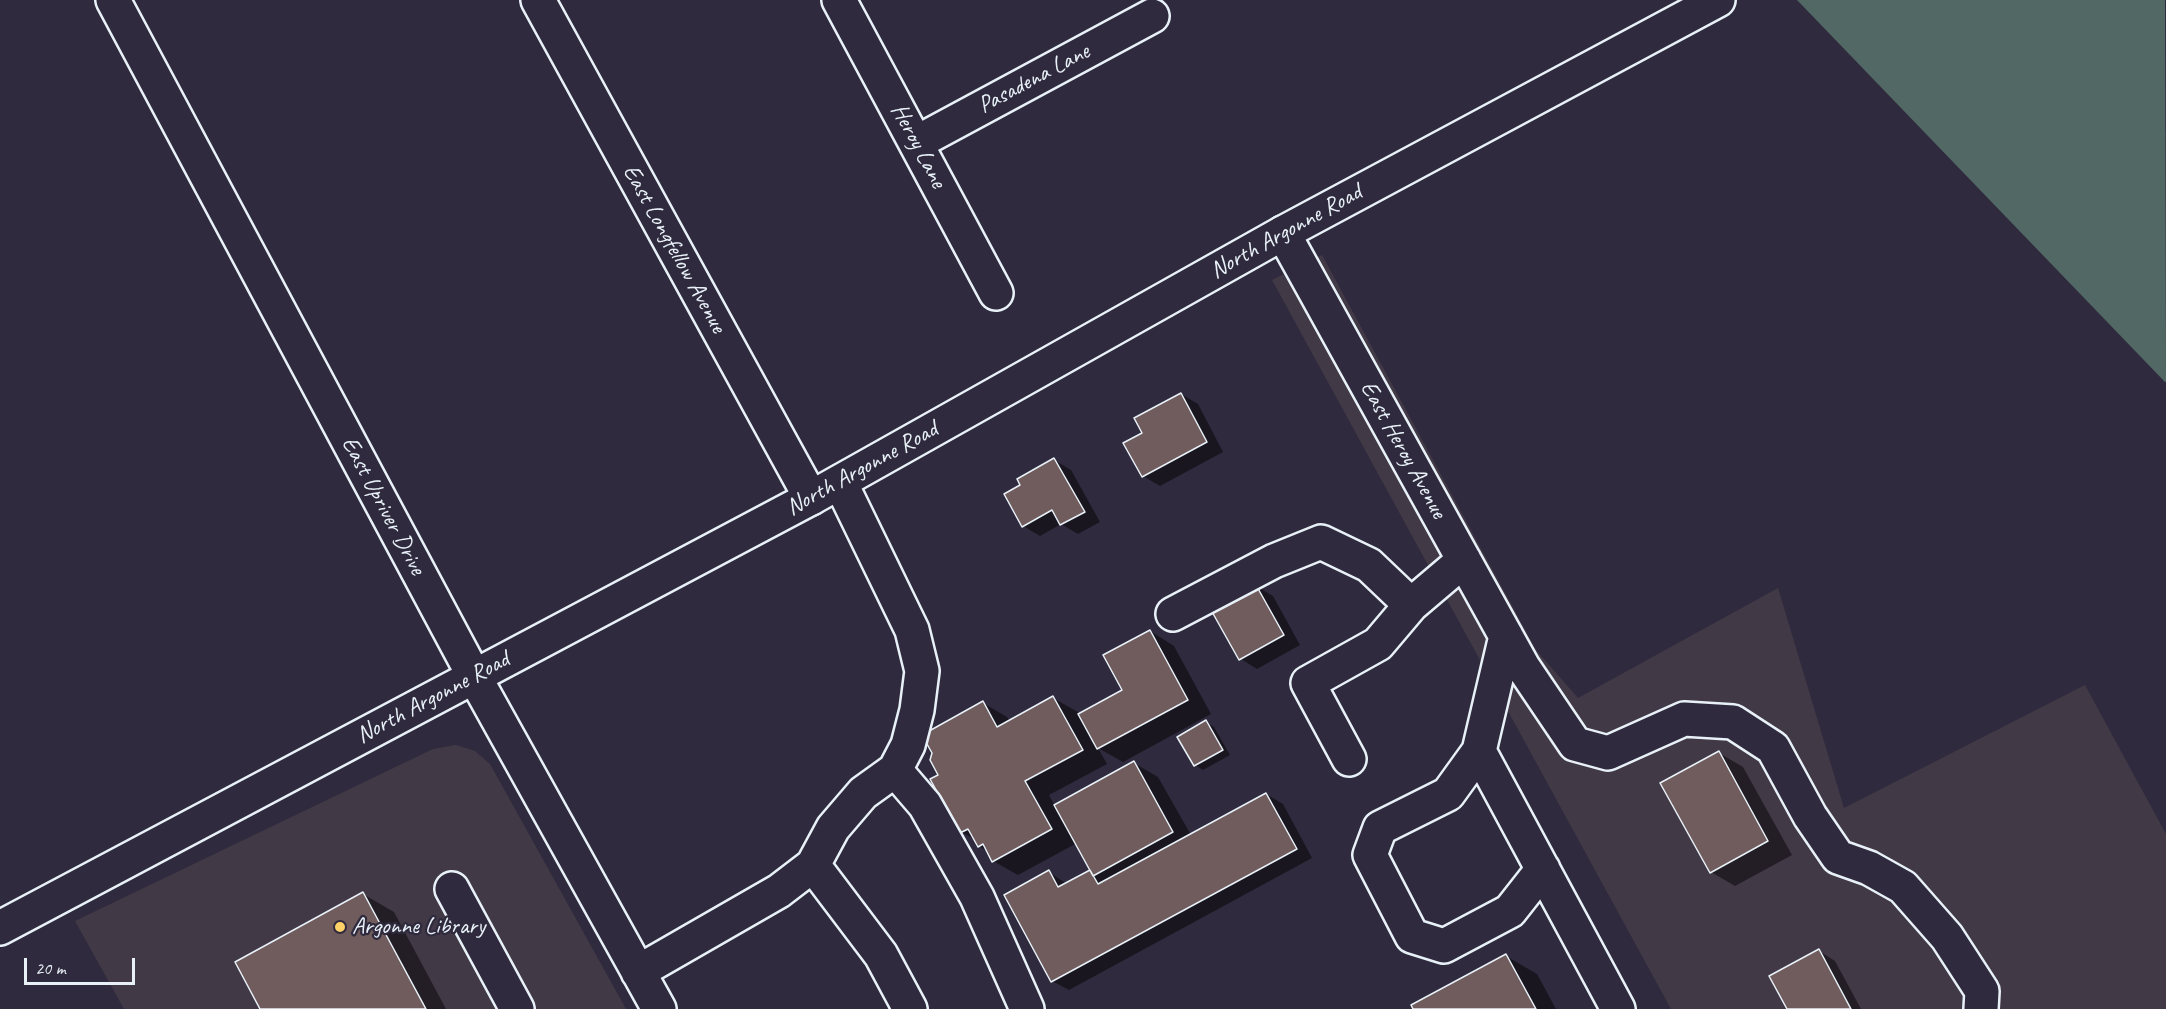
<!DOCTYPE html>
<style>
body{margin:0}
#map{position:relative;width:2166px;height:1009px;overflow:hidden;background:#2f2a3d;font-family:Caveat,sans-serif}
canvas{display:block}
.scale{position:absolute;left:24px;top:958px;width:111px;height:27px;box-sizing:border-box;border:3px solid #e8f1f8;border-top:0;padding-left:8px;font-size:18px;line-height:21px;white-space:nowrap;color:#e8f1f8;-webkit-text-stroke:4px #2f2a3d;paint-order:stroke}
</style>
<div id="map">
<canvas width="2166" height="1009"></canvas>
<div class="scale">20 m</div>
</div>
<script>
const c = document.querySelector('canvas').getContext('2d');
c.lineJoin = 'round';
function paint(path, color) {
  c.fillStyle = color;
  c.fill(path, 'evenodd');
}
function stroke(path, color, width, dash) {
  c.strokeStyle = color;
  c.lineWidth = width;
  c.lineCap = dash ? 'butt' : 'round';
  c.setLineDash(dash || []);
  c.stroke(path);
}
function label(font, color, halo, rows, align = 'center') {
  c.font = font + ' Caveat,sans-serif';
  c.lineWidth = 4.5;
  c.setLineDash([]);
  c.textBaseline = 'middle';
  c.strokeStyle = halo;
  c.fillStyle = color;
  for (const [text, x, y, turn = 0] of rows) {
    c.save();
    c.translate(x, y);
    c.rotate((+turn || 0) * Math.PI / 180);
    c.textAlign = isNaN(turn) ? turn : align;
    if (halo) c.strokeText(text, 0, 0);
    c.fillText(text, 0, 0);
    c.restore();
  }
}
paint(new Path2D(`
 M1322,255L1536,650L1578,698L1778,588L1844,808L2085,685L2166,834V1009H1671L1272,280Z
 M456,745L475,751L490,764L626,1009H124L75,921L433,749Z`), '#423947');
paint(new Path2D(`
 M1797,0H2165L2166,382H2165Z`), '#526864');
paint(new Path2D(`
 M1181,394L1198,404L1223,452L1160,486L1143,476Z
 M1054,460L1071,470L1100,522L1078,534L1061,524L1040,536L1023,526L1022,486Z
 M1256,586L1273,596L1300,645L1257,669L1241,659Z
 M1150,631L1174,646L1211,714L1123,762L1098,748L1107,764L1049,795L1055,806L1134,763L1158,777L1191,835L1266,794L1283,804L1312,858L1069,990L1052,981L1049,872L1067,884L1092,870L1077,843L1018,875L993,861L988,852L979,846L976,840L961,832L940,776L983,703L1007,717L1010,721L1053,698L1078,712L1080,715L1124,691Z
 M1206,722L1214,727L1230,755L1203,770L1195,765Z
 M1719,753L1743,767L1792,855L1735,886L1711,872Z
 M363,894L394,912L446,1009H262Z
 M1819,951L1835,961L1861,1009H1789Z
 M1506,956L1537,974L1556,1009H1415Z`), '#0007');
const building = new Path2D(`
 M1181,393L1207,442L1142,477L1123,443L1142,433L1134,418Z
 M1054,458L1085,512L1060,525L1052,510L1022,527L1004,494L1020,485L1017,479Z
 M1256,585L1284,635L1239,660L1211,610Z
 M1150,630L1188,700L1097,749L1078,714L1122,690L1103,655Z
 M1053,696L1083,750L1025,781L1052,829L992,862L983,844L978,847L968,829L960,833L930,779L938,775L930,760L932,753L922,735L983,701L997,727Z
 M1206,720L1223,750L1194,766L1177,737Z
 M1719,751L1768,841L1710,873L1660,783Z
 M1134,761L1173,832L1093,876L1054,805Z
 M1266,793L1297,849L1051,982L1004,895L1049,870L1058,887L1090,870L1098,884Z
 M363,892L426,1009H260L235,962Z
 M1819,949L1851,1009H1787L1769,976Z
 M1506,954L1536,1009H1413L1411,1005Z`);
paint(building, '#705c5d');
stroke(building, '#e8f1f8', 1.5);
const minor = new Path2D(`
 M538,0L811,498
 M839,0L996,293
 M916,143L1152,16
 M1283,233L1523,667L1575,744L1608,753L1684,719L1733,722L1773,748L1810,816L1838,857L1869,868L1903,887L1947,937L1982,991L1981,1009
 M1173,614L1274,561L1321,542L1369,565L1411,605
 M1506,636L1479,751L1618,1009
 M474,676L659,1009
 M1479,751L1448,794L1380,828L1370,855L1412,936L1444,946L1510,911L1543,869
 M1349,759L1308,683L1378,644L1411,605L1464,560
 M895,770L925,805L977,897L1027,1009
 M813,865L881,955L910,1009
 M452,889L517,1009
 M638,972L779,891L813,865L833,828L863,793L895,770L908,745L917,710L922,671L912,630L840,482`);
const major = new Path2D(`
 M113,0L474,676
 M0,928L811,498L1283,233L1718,0`);
stroke(minor, '#e8f1f8', 38);
stroke(major, '#e8f1f8', 38);
stroke(minor, '#2f2a3d', 33);
stroke(major, '#2f2a3d', 33);
for (const [x, y, r, color] of [
 [340,927,6,"#ffd166"]
]) {
  const dot = new Path2D();
  dot.arc(x, y, r, 0, 2 * Math.PI);
  c.fillStyle = color;
  c.fill(dot);
  stroke(dot, '#2f2a3d', 2);
}
label('24px', '#e8f1f8', '#2f2a3d', [
 ["Pasadena Lane",1034,79,-28],
 ["Heroy Lane",918,146,62],
 ["North Argonne Road",1286,232,-29],
 ["East Longfellow Avenue",674,249,61],
 ["East Heroy Avenue",1403,450,61],
 ["North Argonne Road",862,469,-29],
 ["East Upriver Drive",383,506,62],
 ["North Argonne Road",433,698,-28]
]);
label('24px', '#e8f1f8', '#2f2a3d', [
 ["Argonne Library",352,927]
], 'left');
</script>
